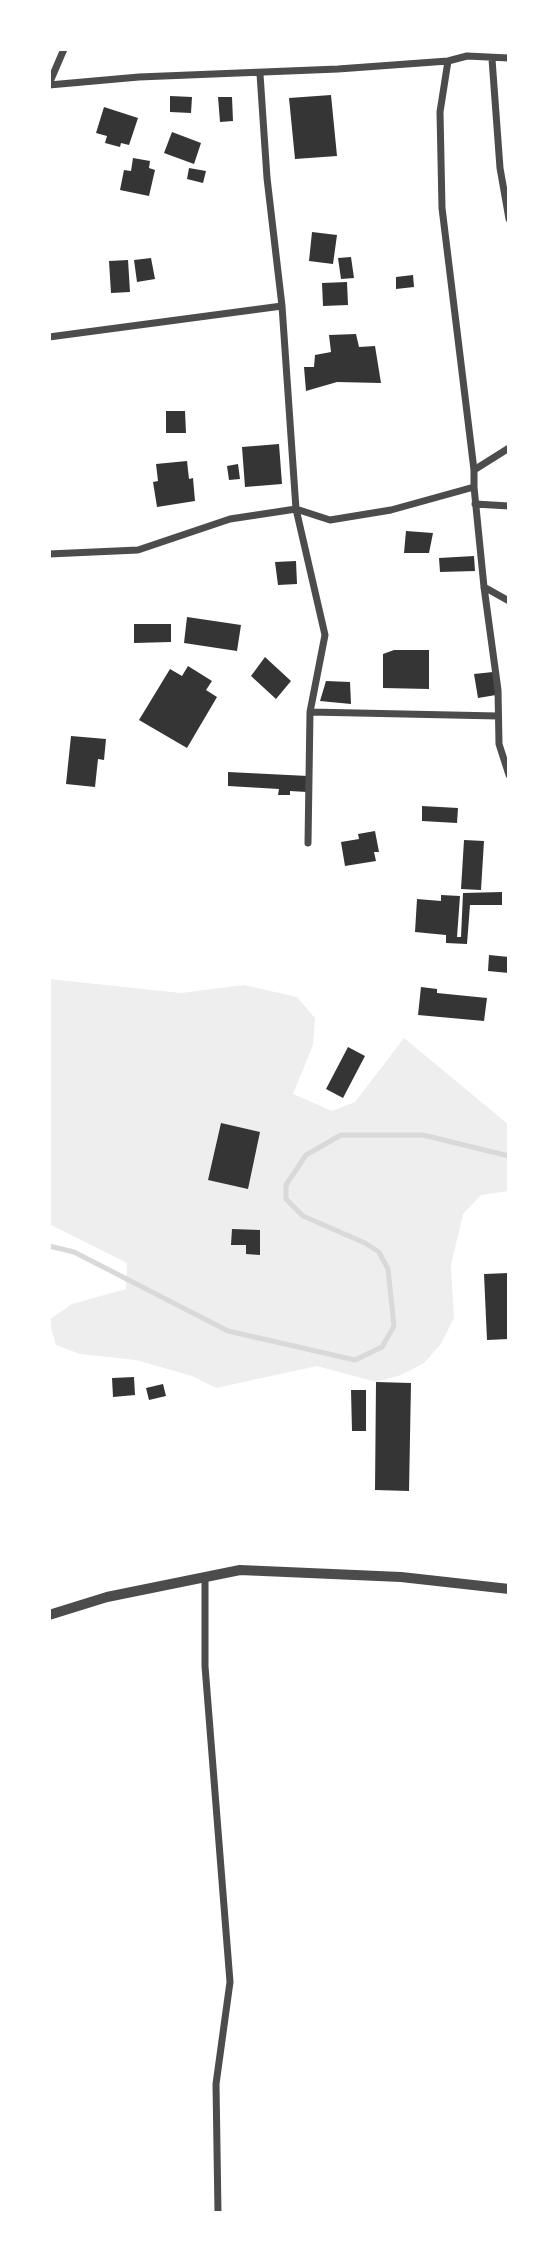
<!DOCTYPE html>
<style>
body{margin:0}
#map{position:relative;width:558px;height:2262px;overflow:hidden;background:#fff;font-family:Karla,sans-serif}
canvas{display:block}
.frame{position:absolute;inset:0;border:51px solid #fff;pointer-events:none}
</style>
<div id="map">
<canvas width="558" height="2262"></canvas>
<div class="frame"></div>
</div>
<script>
const c = document.querySelector('canvas').getContext('2d');
c.lineJoin = 'round';
function paint(path, color) {
  c.fillStyle = color;
  c.fill(path, 'evenodd');
}
function stroke(path, color, width, dash) {
  c.strokeStyle = color;
  c.lineWidth = width;
  c.lineCap = dash ? 'butt' : 'round';
  c.setLineDash(dash || []);
  c.stroke(path);
}
paint(new Path2D(`
 M49,979L181,993L244,985L297,997L315,1018L313,1045L293,1094L332,1111L355,1102L404,1038L509,1125V1191L481,1195L463,1214L451,1265L454,1318L441,1344L424,1363L401,1375L376,1382L317,1366L216,1388L192,1376L136,1360L80,1354L56,1345L49,1320L72,1304L126,1289L127,1263L49,1224Z`), '#eee');
stroke(new Path2D(`
 M49,1246L74,1252L228,1331L355,1360L382,1347L394,1326L388,1269L379,1252L365,1243L303,1216L286,1199V1185L306,1155L341,1135H423L509,1156`), '#d9d9d9', 5);
paint(new Path2D(`
 M331,95L337,156L295,159L289,98Z
 M170,96L192,97L191,113L170,112Z
 M218,97H232L233,121L220,122Z
 M104,107L138,118L129,145L121,143L120,147L105,143L107,136L96,133Z
 M172,132L201,143L194,164L164,153Z
 M133,158L150,161L149,168L155,170L149,196L120,190L124,170L131,171Z
 M189,168L206,171L203,183L187,179Z
 M312,232L337,235L333,264L309,261Z
 M351,257L354,278L341,279L338,258Z
 M151,258L155,279L137,282L134,260Z
 M128,260L130,292L111,293L109,261Z
 M413,275L414,287L396,289V277Z
 M347,282L348,305L323,306L322,283Z
 M356,334L359,347L375,346L381,383L337,382L306,391L304,367H314L315,355L331,352L329,335Z
 M166,411H185L186,433H166Z
 M279,444L282,484L245,487L242,447Z
 M187,461L189,479L193,478L195,501L157,507L153,482L158,481L156,464Z
 M238,464L240,479L229,480L227,466Z
 M406,531L433,533L429,553H404Z
 M474,556L475,571L440,572L439,558Z
 M296,561L297,584L278,585L275,562Z
 M187,617L241,625L237,651L184,643Z
 M134,624H171V642L134,643Z
 M394,650H429V689L383,688V654Z
 M265,657L291,681L276,699L251,676Z
 M188,666L212,681L206,690L217,697L187,748L139,720L170,669L182,676Z
 M493,672L496,695L478,698L474,674Z
 M326,681L350,682L351,704L320,701Z
 M71,736L106,739L104,760L98,759L95,787L66,784Z
 M228,772L308,776L307,792L290,791V795H278L279,789L228,786Z
 M422,806L458,808L457,823L422,821Z
 M375,831L379,852H374L376,861L345,866L341,842L359,839L358,834Z
 M464,840L484,841L481,890L461,889Z
 M502,892V905H470L467,944L446,943V935L415,932L417,899L441,901V895L460,896L457,937H461L463,893Z
 M489,955L509,957V973L488,971Z
 M421,987L437,989V993L487,998L484,1021L418,1015Z
 M348,1047L365,1056L343,1098L326,1089Z
 M221,1123L260,1132L248,1189L208,1180Z
 M232,1229L260,1230V1255L246,1254V1245H231Z
 M509,1273V1339L487,1340L484,1274Z
 M134,1377L135,1395L113,1397L112,1378Z
 M376,1382L411,1383L409,1491L375,1490Z
 M163,1384L166,1396L149,1400L146,1388Z
 M351,1390H366V1431H352Z`), '#353535');
stroke(new Path2D(`
 M492,59L500,168L509,219
 M448,61L440,112L442,208L474,470V487L484,587L498,690L499,744L509,775
 M260,74L267,178L282,306L296,509L325,635L310,712L308,843
 M49,84L64,49
 M49,85L139,77L338,69L448,61L467,56L509,58
 M49,337L282,306
 M474,470L509,448
 M475,504L509,506
 M49,554L138,550L230,519L296,509L330,520L391,510L474,487
 M484,587L509,601
 M310,712L498,716
 M205,1578V1666L230,1982L216,2084L218,2213`), '#4c4c4c', 7);
stroke(new Path2D(`
 M49,1615L107,1597L240,1570L401,1577L509,1589`), '#4c4c4c', 10);
</script>
